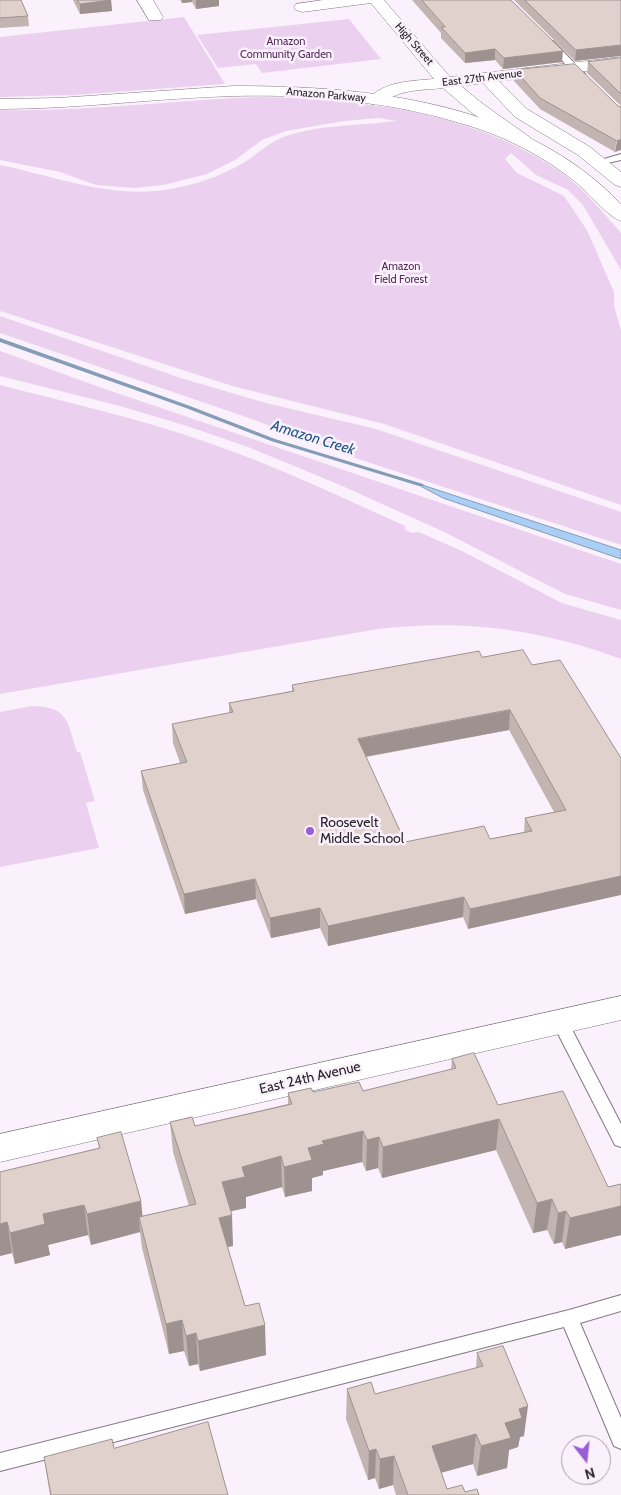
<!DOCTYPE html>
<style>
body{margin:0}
#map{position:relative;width:621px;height:1495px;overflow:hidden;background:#fbf1fc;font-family:Cabin,sans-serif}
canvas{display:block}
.north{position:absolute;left:561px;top:1435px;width:50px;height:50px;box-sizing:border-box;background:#fbf1fc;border:1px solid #a79fa8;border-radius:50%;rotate:164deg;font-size:14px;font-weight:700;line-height:20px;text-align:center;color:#29252a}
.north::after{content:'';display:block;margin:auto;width:18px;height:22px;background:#975ed7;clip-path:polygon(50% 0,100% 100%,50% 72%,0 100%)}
</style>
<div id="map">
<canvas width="621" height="1495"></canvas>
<div class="north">N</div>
</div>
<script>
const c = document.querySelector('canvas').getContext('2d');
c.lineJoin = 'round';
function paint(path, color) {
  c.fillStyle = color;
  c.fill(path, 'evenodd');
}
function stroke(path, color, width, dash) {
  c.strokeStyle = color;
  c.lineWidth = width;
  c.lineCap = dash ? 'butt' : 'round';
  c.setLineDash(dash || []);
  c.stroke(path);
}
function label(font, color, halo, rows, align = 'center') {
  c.font = font + ' Cabin,sans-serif';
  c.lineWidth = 5;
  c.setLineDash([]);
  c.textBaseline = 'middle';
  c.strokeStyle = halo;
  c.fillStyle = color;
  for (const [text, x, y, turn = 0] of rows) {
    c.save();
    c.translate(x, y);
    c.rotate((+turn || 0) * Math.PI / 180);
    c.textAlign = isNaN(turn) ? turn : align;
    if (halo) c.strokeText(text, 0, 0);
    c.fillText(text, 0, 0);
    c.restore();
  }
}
paint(new Path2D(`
 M184,17L225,84L73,95L0,97V37Z
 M349,19L381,59L262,73L256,64L218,68L197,35Z
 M259,97C361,99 472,111 559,171C582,187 602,211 621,233V270L583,205L568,190L536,175L511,153L505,159L517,173L564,196L587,230L614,292V306L621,330V505L384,424L232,386L0,311V165C54,176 108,198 164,190C191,186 220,177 243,163C255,156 267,144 281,138C317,124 359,126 397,121L379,118L344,121L286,131L262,140L235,160L207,174L164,185L135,188L96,185L60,172L0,160V110C86,112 173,100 259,97Z
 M0,316L184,379L266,403L376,429L621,512V545L343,454L249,418L0,333Z
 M0,351L102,388L621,564V610L565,594L444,532L340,485L248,447L190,427L120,406L0,376Z
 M0,385C70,403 141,419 209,443C276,466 341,497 405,526V530L412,533L419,532L462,551L562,603L621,620V659C540,629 464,619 378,629L0,694Z
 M32,706C69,707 67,721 77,752H80L95,801L86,803L99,848L0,867V712Z`), '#ebd1ef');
const water = new Path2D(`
 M413,482L621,550V559L443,498Z`);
paint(water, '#aacff5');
stroke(water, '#839cb8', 1);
paint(new Path2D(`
 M0,338L190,406L275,439L423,484L424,485L423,486H419L271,441L186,408L0,342Z`), '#839cb8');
const service = new Path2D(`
 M547,41H553L585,74V78H579L547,45Z
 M621,154V160L599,165L594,162Z
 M560,1016L566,1018L621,1124V1147L615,1145L552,1022L554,1018Z
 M621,1295V1311L580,1323L621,1418V1449L614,1446L564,1327L0,1471V1453L569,1310Z`);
const minor = new Path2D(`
 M137,0H153L163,17L161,20H149Z
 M323,0H384L450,77L621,57V67L499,81L527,109L590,147L621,172V187L615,185L578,155L515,117L483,83L461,86L483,104L531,138L534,142L531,146L525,147L519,146L471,112L443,88C427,90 407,89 392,97C383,101 382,106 371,104L368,100C382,81 413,81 434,79L371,3L302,12L296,10L294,7L296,4Z`);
const tertiary = new Path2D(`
 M621,996V1020L0,1162V1134Z`);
const secondary = new Path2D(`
 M234,86C369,86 522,101 621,204V221C609,218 585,189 573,180C544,157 508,138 473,127C396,102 314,94 234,96C156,98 78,109 0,109V99L58,98Z`);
stroke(service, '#817882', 2);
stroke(minor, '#817882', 1);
stroke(tertiary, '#817882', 1);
stroke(secondary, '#817882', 1);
paint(service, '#fff');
paint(minor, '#fff');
paint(tertiary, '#fff');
paint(secondary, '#fff');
paint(new Path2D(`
 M0,0L28,16L29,26L0,28Z
 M73,0H111L112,11L80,14Z
 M180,0H219V6L196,9L192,2L182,3Z
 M412,0H511L562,62L503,69L495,60L465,63L441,38V33Z
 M514,0H621L575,61Z
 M621,58V106L587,73L588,62Z
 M515,70L621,107L615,152L540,109L514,81Z
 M482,657L532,665L621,758L468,929L463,917L328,946L320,928L271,938L256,899L185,914L143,790L141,771L180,763L173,743L172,724L229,713V703L292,691V685ZM509,730L554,812L525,818L524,832L490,839L405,842L366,757Z
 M452,1059L498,1105L608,1187L621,1184V1235L565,1249L562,1242L554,1244L547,1230L533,1233L496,1150L382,1178L378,1168L366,1171L362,1162L323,1171V1175L312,1178V1191L285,1197L282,1187L246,1197V1208L230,1211L233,1246L227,1247L245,1306L266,1355L200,1371L198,1364L189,1366L184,1351L169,1354L142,1248L140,1232L91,1245L88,1235L48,1245L50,1255L15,1264L12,1253L0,1256V1172L99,1148L97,1138L141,1201L142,1216L189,1206L173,1152L170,1122L195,1126L288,1104V1093L363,1091L451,1070Z
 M477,1353L524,1436L520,1437L518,1447L509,1450L507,1468L477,1476L473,1464L441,1472L447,1489L479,1495H396L393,1485L379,1489L375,1478L368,1480L346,1419L347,1389L375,1394L476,1368Z
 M114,1448L228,1495H50L44,1457Z`), '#c2b4b0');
paint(new Path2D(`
 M111,0L112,11L80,14V4Z
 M182,0H192V2L182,3Z
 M196,0H219V6L196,9Z
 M621,45V56L575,61L576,50Z
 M495,49V60L465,63V53Z
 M563,51L562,62L503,69L504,58Z
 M621,139V150L615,152L617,141Z
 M510,710L509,730L358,758V739Z
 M621,876V895L468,929L470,909Z
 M255,879L256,899L185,914L184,894Z
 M464,897L463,917L328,946V926Z
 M320,908V928L271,938L270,918Z
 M499,1119L496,1150L382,1178L383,1147Z
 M363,1131L362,1162L323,1171V1175L312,1178V1191L285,1197L284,1167L308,1148L322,1141Z
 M379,1137L378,1168L366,1171L367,1140Z
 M281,1156L282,1187L246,1197V1208L223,1213L222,1182L242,1167Z
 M552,1199L547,1230L533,1233L537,1203Z
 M141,1201L144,1231L139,1217L140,1232L91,1245L87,1214Z
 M84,1205L88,1235L48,1245L50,1255L15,1264L10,1233L43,1214Z
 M621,1206V1235L565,1249L570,1218Z
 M566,1211L562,1242L554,1244L558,1213Z
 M232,1215L233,1246L221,1248L219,1218Z
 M7,1222L12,1253L0,1256V1224Z
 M182,1320L184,1351L169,1354L166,1324Z
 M265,1325L266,1355L200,1371L198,1341Z
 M196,1333L198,1364L189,1366L186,1336Z
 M528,1406L524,1436L520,1437L518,1447L509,1450L507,1468L477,1476L481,1446L519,1409Z
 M476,1434L473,1464L430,1476L432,1446Z
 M376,1449L375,1478L368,1480L369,1451Z
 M394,1456L393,1485L379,1489L380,1459Z`), '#9e9290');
const building = new Path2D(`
 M0,0H21L28,16L0,18Z
 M78,0H111L80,4Z
 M422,0H511L563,51L504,58L495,49L465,53L441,27H445Z
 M525,0H621V45L576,50Z
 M621,58V94L588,62Z
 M575,64L618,106L621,107V139L617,141L540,98L515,70Z
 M523,650L532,665L560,660L621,758V876L470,909L464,897L328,926L320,908L270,918L255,879L184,894L141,771L187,762L172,724L233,712L229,703L294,691L292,685L479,651L482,657ZM510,710L566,810L525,818L532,831L490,839L484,826L405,842L358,739Z
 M474,1053L498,1105L563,1091L608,1187L621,1184V1206L570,1218L566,1211L558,1213L552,1199L537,1203L499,1119L383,1147L379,1137L367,1140L363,1131L322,1141L324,1144L308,1148L312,1160L284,1167L281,1156L242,1167L245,1177L222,1182L232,1215L219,1218L245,1306L259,1303L265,1325L198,1341L196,1333L186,1336L182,1320L166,1324L139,1217L196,1204L170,1122L192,1117L195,1126L292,1104L288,1093L311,1088L313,1092L359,1082L363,1091L456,1068L452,1059Z
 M121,1132L141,1201L87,1214L84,1205L43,1214L45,1224L10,1233L7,1222L0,1224V1172L100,1148L97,1138Z
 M503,1346L528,1406L519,1409L522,1418L505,1423L511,1438L481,1446L476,1434L432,1446L447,1489L462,1485L465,1492L477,1489L479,1495H408L394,1456L380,1459L376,1449L369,1451L347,1389L371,1382L375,1394L483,1366L477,1353Z
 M208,1422L228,1495H51L44,1457L112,1439L114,1448Z`);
paint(building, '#e1d1cd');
stroke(building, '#9e9290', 1);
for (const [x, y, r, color] of [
 [310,831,5,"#975ed7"]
]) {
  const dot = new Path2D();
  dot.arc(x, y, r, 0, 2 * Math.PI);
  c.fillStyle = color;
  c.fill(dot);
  stroke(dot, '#fbf1fc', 2);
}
label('11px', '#53285a', '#fbf1fc', [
 ["Amazon",286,42],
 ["Community Garden",286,55],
 ["Amazon",401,267],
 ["Field Forest",401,280]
]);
label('11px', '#29252a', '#fbf1fc', [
 ["High Street",414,44,49],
 ["East 27th Avenue",482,78,-7],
 ["Amazon Parkway",326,95,5]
]);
label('14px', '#29252a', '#fbf1fc', [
 ["Roosevelt",320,823],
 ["Middle School",320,839]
], 'left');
label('14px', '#29252a', '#fbf1fc', [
 ["East 24th Avenue",310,1078,-13]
]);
label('italic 15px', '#225786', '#fbf1fc', [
 ["Amazon Creek",313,438,17]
]);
</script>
